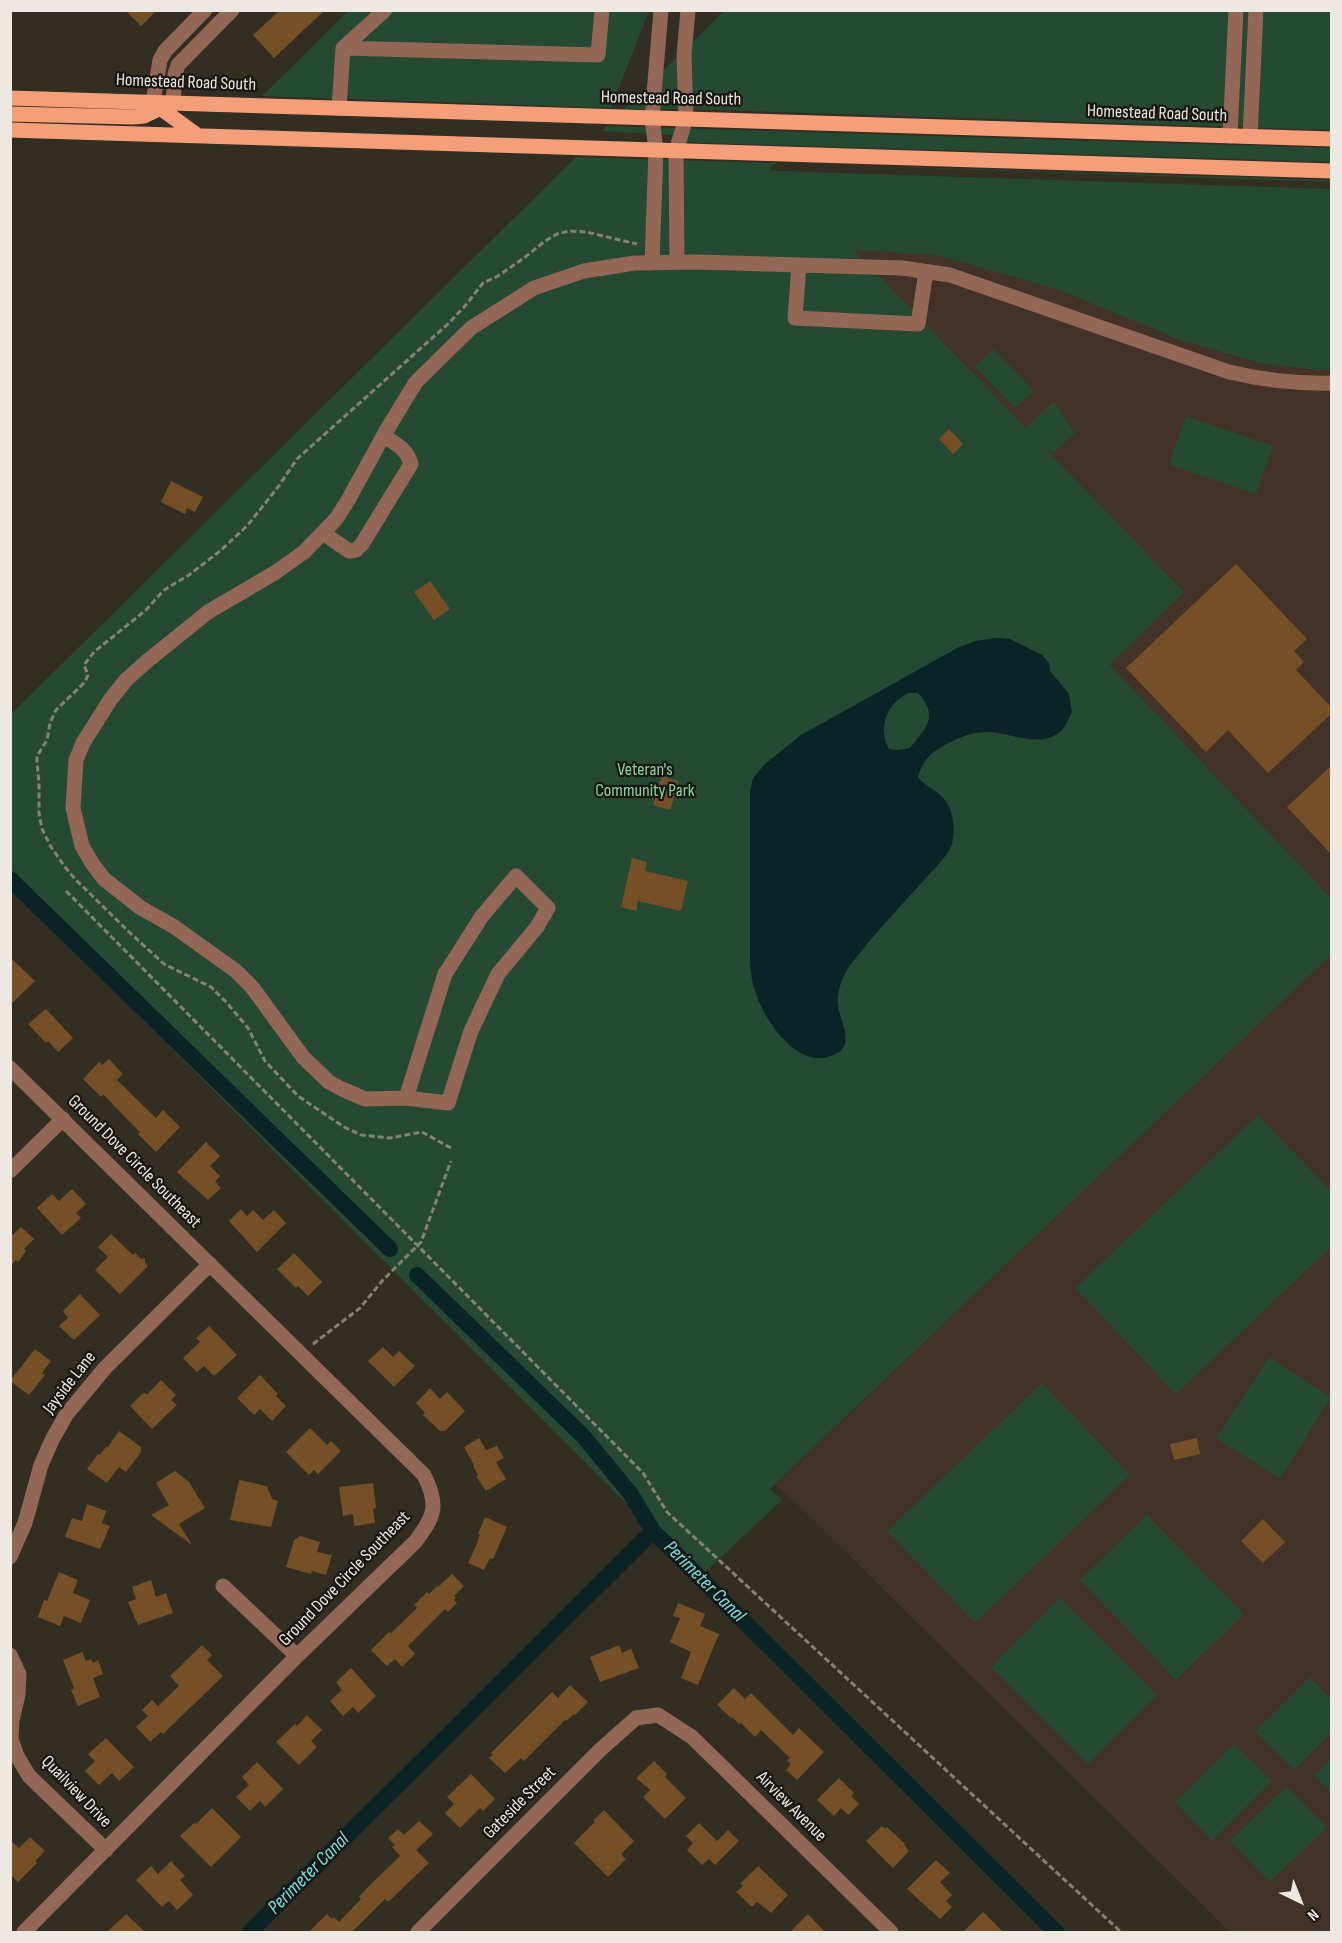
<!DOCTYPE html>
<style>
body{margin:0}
#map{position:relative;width:1342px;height:1943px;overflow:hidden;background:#332e22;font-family:"Sofia Sans Condensed",sans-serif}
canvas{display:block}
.frame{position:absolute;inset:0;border:12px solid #ede9e2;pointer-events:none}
.north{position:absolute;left:1270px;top:1871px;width:60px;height:60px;-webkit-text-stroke:4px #191611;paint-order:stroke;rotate:137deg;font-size:16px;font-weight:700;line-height:24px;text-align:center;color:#ede9e2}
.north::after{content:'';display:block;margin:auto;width:21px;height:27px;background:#ede9e2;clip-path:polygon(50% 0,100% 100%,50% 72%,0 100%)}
</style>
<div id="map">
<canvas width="1342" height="1943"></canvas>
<div class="frame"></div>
<div class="north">N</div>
</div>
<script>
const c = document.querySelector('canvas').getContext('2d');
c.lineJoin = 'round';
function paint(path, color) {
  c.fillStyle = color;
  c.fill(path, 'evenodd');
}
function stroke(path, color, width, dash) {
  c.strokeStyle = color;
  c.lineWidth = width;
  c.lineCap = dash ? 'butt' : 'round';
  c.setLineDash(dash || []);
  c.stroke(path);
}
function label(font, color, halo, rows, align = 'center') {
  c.font = font + ' "Sofia Sans Condensed",sans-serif';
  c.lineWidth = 4.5;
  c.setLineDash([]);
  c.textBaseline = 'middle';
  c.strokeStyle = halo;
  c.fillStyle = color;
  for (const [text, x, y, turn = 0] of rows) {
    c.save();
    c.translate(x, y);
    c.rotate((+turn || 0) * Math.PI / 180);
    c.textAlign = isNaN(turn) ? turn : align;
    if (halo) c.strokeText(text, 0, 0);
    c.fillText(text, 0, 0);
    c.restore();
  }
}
paint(new Path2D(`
 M853,249L936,255L1056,289L1180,340L1258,363L1308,369L1331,370V898L1110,665L1183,592Z
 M1331,954V1932H1230L796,1503L775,1485Z`), '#433228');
paint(new Path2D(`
 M348,11H649L611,108L262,96Z
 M724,11H1331V130L686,109H624Z
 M607,126L1331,148L1332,162L672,142L671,135L602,131Z
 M576,157L1331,180V182L777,163L773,165L770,169L771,170L778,171L1331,189V370L1308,369L1259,363L1180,340L1056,289L936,255L854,250L1026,428L1054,401L1075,433L1053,453L1043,446L1184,592L1110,665L1331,898L1332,954L770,1489L782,1500L700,1577L11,888V714Z
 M994,349L1034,391L1015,408L975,367Z
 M1186,416L1273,446L1256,494L1169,465Z
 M1258,1115L1331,1191V1247L1176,1394L1075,1288Z
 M1269,1357L1331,1397L1280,1479L1216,1438Z
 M1042,1383L1130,1475L975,1623L887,1531Z
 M1147,1515L1244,1614L1176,1680L1080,1580Z
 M1060,1598L1157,1695L1088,1764L991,1667Z
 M1310,1677L1331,1699V1733L1294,1770L1255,1731Z
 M1234,1744L1272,1781L1212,1841L1175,1802Z
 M1331,1758V1793L1314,1775Z
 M1287,1786L1327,1827L1270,1882L1230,1841Z`), '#254933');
paint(new Path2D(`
 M995,638L1010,639L1042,655L1049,663L1050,671L1069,694L1072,712C1069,718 1065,728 1060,732C1039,749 1010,732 987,732C971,732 957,738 943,746C930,753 922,762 918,777C924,785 931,787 939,794C953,805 956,827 952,844C949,854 932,872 924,880C900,907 874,934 852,963C844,972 836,992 838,1005C839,1018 854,1042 839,1052C802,1077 764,1021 755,991C752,983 751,973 750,964V792L753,778L765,764L801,735L959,647L976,641ZM908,693H918C939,716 927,727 910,748L899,750L889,749C877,727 887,704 908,693Z`), '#0a2324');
stroke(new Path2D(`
 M10,879L390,1249
 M417,1275L583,1436L630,1493L653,1531
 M250,1932L653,1531L1056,1932`), '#0a2324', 16);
paint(new Path2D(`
 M125,10H157L141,26Z
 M280,10H325L274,58L253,35Z
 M949,429L963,444L953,454L939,439Z
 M171,481L203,497L195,512L187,508L185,514L161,502Z
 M1236,564L1307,639L1294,651L1304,662L1296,670L1332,708V713L1268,773L1228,730L1206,752L1126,668Z
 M430,581L450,609L434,620L414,592Z
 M1332,765V855L1287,807Z
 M662,776L679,781L670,810L653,805Z
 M632,858L647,862L645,871L688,881L681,911L638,901L636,911L621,907Z
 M10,957L35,981L10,1005Z
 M46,1009L73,1038L58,1052L48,1041L46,1043L28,1024Z
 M109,1059L123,1074L117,1080L156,1118L163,1110L180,1127L156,1152L138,1134L140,1132L122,1114L103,1094L101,1097L83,1079L99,1062L102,1065Z
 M206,1142L220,1156L210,1166L220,1176L215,1182L221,1188L208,1200L177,1172Z
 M72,1189L86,1204L76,1213L81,1218L62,1235L37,1208L52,1194L59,1201Z
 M241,1209L247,1216L253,1210L263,1220L274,1210L286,1223L257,1252L229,1221Z
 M21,1227L34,1239L24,1249L26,1251L18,1262L16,1260L10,1266V1237Z
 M111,1234L133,1255L135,1253L141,1259L145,1258V1263L148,1266L120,1294L95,1270L108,1257L98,1247Z
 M294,1253L322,1282L308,1296L298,1286L296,1288L277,1269Z
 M80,1294L100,1315L74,1340L59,1326L68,1318L63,1312L64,1310Z
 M209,1326L237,1355L214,1376L204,1366L197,1372L183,1358L200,1342L196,1338Z
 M383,1347L393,1357L399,1351L415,1366L394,1387L368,1361Z
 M35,1349L51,1361L42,1373L45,1375L29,1395L10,1381Z
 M260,1375L278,1394L276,1396L286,1406L272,1421L260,1409L254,1415L237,1398Z
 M161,1380L176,1395L171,1400L177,1405L152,1429L130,1406L142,1394L145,1393L147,1395Z
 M430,1388L440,1399L447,1392L465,1411L445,1431H440L423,1415L425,1413L416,1403Z
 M310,1428L327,1445L331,1441L341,1451L318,1474L314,1470L309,1475L286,1452Z
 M119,1431L141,1447V1452L126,1472L119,1467L107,1483L87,1469L98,1454L100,1455L106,1447H108Z
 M479,1438L486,1450L497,1446L504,1458L496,1462L506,1479L486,1491L476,1476L478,1475L473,1466L474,1465L464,1447Z
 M1197,1438L1200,1454L1174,1460L1170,1444Z
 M175,1471L189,1482L205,1508L179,1524L192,1545L151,1515L169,1505L156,1483Z
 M239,1480L267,1486L272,1499L278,1501L271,1527L230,1520Z
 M373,1483L376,1508L373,1509L375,1523L354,1526L353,1514L343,1516L339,1487Z
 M87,1504L106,1511L102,1523L110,1526L100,1549L65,1537L72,1518L82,1521Z
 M485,1517L507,1527L493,1559L490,1558L484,1570L468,1563L476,1546L480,1534H478Z
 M1263,1519L1285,1542L1263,1563L1241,1541Z
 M300,1536L320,1542L317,1552L332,1555L326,1575L312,1571L311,1574L286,1567L294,1540Z
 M59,1572L78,1580L73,1593L90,1600L81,1623L64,1616L60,1626L38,1617L44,1600L47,1601Z
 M452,1574L464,1586L454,1596L456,1598L454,1600L457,1603L448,1612L445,1609L408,1646L415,1654L402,1667L395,1659L387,1666L371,1650L389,1632L391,1633L417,1608L414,1605L427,1592L429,1594L437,1586L438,1587Z
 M151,1580L156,1597L166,1593L173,1613L138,1625L128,1602L136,1599L132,1587Z
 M678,1603L705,1614L700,1626L719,1634L698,1685L681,1678L691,1652L670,1642L680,1618L673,1616Z
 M202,1645L212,1655L207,1660L223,1676L163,1734L161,1732L150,1742L136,1727L148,1716L142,1710L152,1700L158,1706L179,1686L170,1676Z
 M619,1645L622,1653L631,1649L639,1668L600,1682L590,1657Z
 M82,1652L86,1661L91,1659L93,1663L98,1660L103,1674L93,1678L100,1697L78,1706L71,1690L74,1688L63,1660Z
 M351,1668L376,1696L358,1713L353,1707L343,1716L330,1701L342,1690L336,1682Z
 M570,1685L588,1702L575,1715L574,1714L566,1721L565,1720L524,1761L521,1758L505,1773L489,1758L493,1755L491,1753L552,1692L558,1698Z
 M734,1688L745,1699L751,1693L793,1735L799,1728L824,1752L797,1780L786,1770L791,1764L787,1761L790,1758L761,1730L755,1737L741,1723L739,1724L732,1717L731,1718L717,1705Z
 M307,1715L322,1730L311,1741L317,1747L299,1765L276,1742L295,1724L297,1726Z
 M106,1738L134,1767L119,1781L112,1773L99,1785L85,1771L95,1761L88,1754Z
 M654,1761L667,1774L665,1777L686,1798L665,1819L643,1797L650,1790L636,1778Z
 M257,1762L283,1789L265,1807L260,1801L250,1811L236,1797L249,1785L242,1777Z
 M471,1774L495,1799L483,1811L480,1808L460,1828L445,1813L454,1804L447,1797Z
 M839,1778L854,1793L851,1796L859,1804L848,1815L841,1808L834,1816L817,1800Z
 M212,1808L241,1837L211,1867L180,1836L194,1823L196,1824Z
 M604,1810L634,1841L621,1854L626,1859L608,1877L574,1843L595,1822L593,1821Z
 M419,1821L433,1834L416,1850L429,1863L388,1902L385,1899L352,1932H309L327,1914L332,1919L334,1917L339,1922L361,1899L359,1897L368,1887L400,1856L392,1847L395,1845L388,1838L398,1829L404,1835Z
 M699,1823L717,1841L728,1830L739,1841L715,1865L709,1859L702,1865L687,1850L693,1843L686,1836Z
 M882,1826L885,1829L887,1827L905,1844L904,1845L909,1851L893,1868L866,1841Z
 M30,1837L45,1851L35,1861L37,1863L18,1882L10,1874V1840L19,1848Z
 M936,1860L950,1873L940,1882L952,1895L946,1901L952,1907L940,1919L907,1889Z
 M171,1861L185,1876L180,1880L193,1895L177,1910L169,1901L162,1907L136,1880L151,1866L158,1874Z
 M758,1866L788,1895L771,1913L757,1902L752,1907L736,1892L743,1886L740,1884Z
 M983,1912L1003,1932H963Z
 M126,1914L145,1932H107Z
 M808,1914L825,1932H790Z`), '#755027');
stroke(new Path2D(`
 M66,891L643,1473L667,1512L1121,1932
 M451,1148L422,1132L390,1138L361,1135L344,1127L298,1096L265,1061L248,1028L227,1003L211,987L164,964L129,932L75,879L65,867L51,847L42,829L39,813V784L37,762V756L47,740L50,723L56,710L85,682L88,675L84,665L94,652L146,610L164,590L189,575L220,551L247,526L278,487L297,459L449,323L465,306L483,283L498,276L524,258L545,241L557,234L569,231L586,232L637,244
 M313,1344L360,1308L383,1280L421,1242L451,1161`), '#868278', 3, [6, 3]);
stroke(new Path2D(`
 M343,48L385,10
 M153,102L160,60L165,51L205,10
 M173,102L175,74L178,65L232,10
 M339,108L343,48L598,55L602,10
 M1230,136L1236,10
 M1250,136L1256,10
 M677,262L676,151L686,118L684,55L688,10
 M652,263L656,150L652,118L661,10
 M799,265L795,318L918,324L926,272
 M323,533L349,551L356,550L362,544L411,464C407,449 396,444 384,436
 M10,1068L424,1475C439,1505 435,1516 415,1542L297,1656L24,1932
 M406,1098L445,974L482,916L516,876L548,908L537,927L498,974L471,1031L448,1103L406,1098L365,1099L342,1089L329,1082L303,1057L252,987L236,971L173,926L141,908L104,879L92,863L82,846L73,808L76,760L83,743L110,700L126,680L146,662L208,612L276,572L304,552L336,519L347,502L386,431L416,382L471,328L534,288L584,271L635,263L698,262L902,268L950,275L1229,372C1263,380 1296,384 1332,383
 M10,1171L63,1119
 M10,1557L25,1523L41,1465L52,1440L66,1415L105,1368L210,1264
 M223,1586L297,1656
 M10,1655L19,1674L18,1695L12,1720L11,1739L17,1756L29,1776L106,1850
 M418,1932L600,1750L636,1718L658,1715L692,1737L891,1932`), '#926756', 15);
stroke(new Path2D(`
 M10,98L1332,139
 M156,105L197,135
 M10,114L133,117L144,116L171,103
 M10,130L1332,171`), '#f59e7a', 15);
label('18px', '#ede9e2', '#191611', [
 ["Homestead Road South",186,83,2],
 ["Homestead Road South",671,99,1],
 ["Homestead Road South",1157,114,2],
 ["Ground Dove Circle Southeast",134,1162,45],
 ["Jayside Lane",70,1383,-52],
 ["Ground Dove Circle Southeast",345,1579,-46],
 ["Quailview Drive",76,1792,46],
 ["Gateside Street",520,1803,-45],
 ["Airview Avenue",791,1807,45]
]);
label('18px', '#86d5a4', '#191611', [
 ["Veteran's",645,770],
 ["Community Park",645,791]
]);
label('italic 20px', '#6ee2e7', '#191611', [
 ["Perimeter Canal",704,1582,45],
 ["Perimeter Canal",309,1874,-45]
]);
</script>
